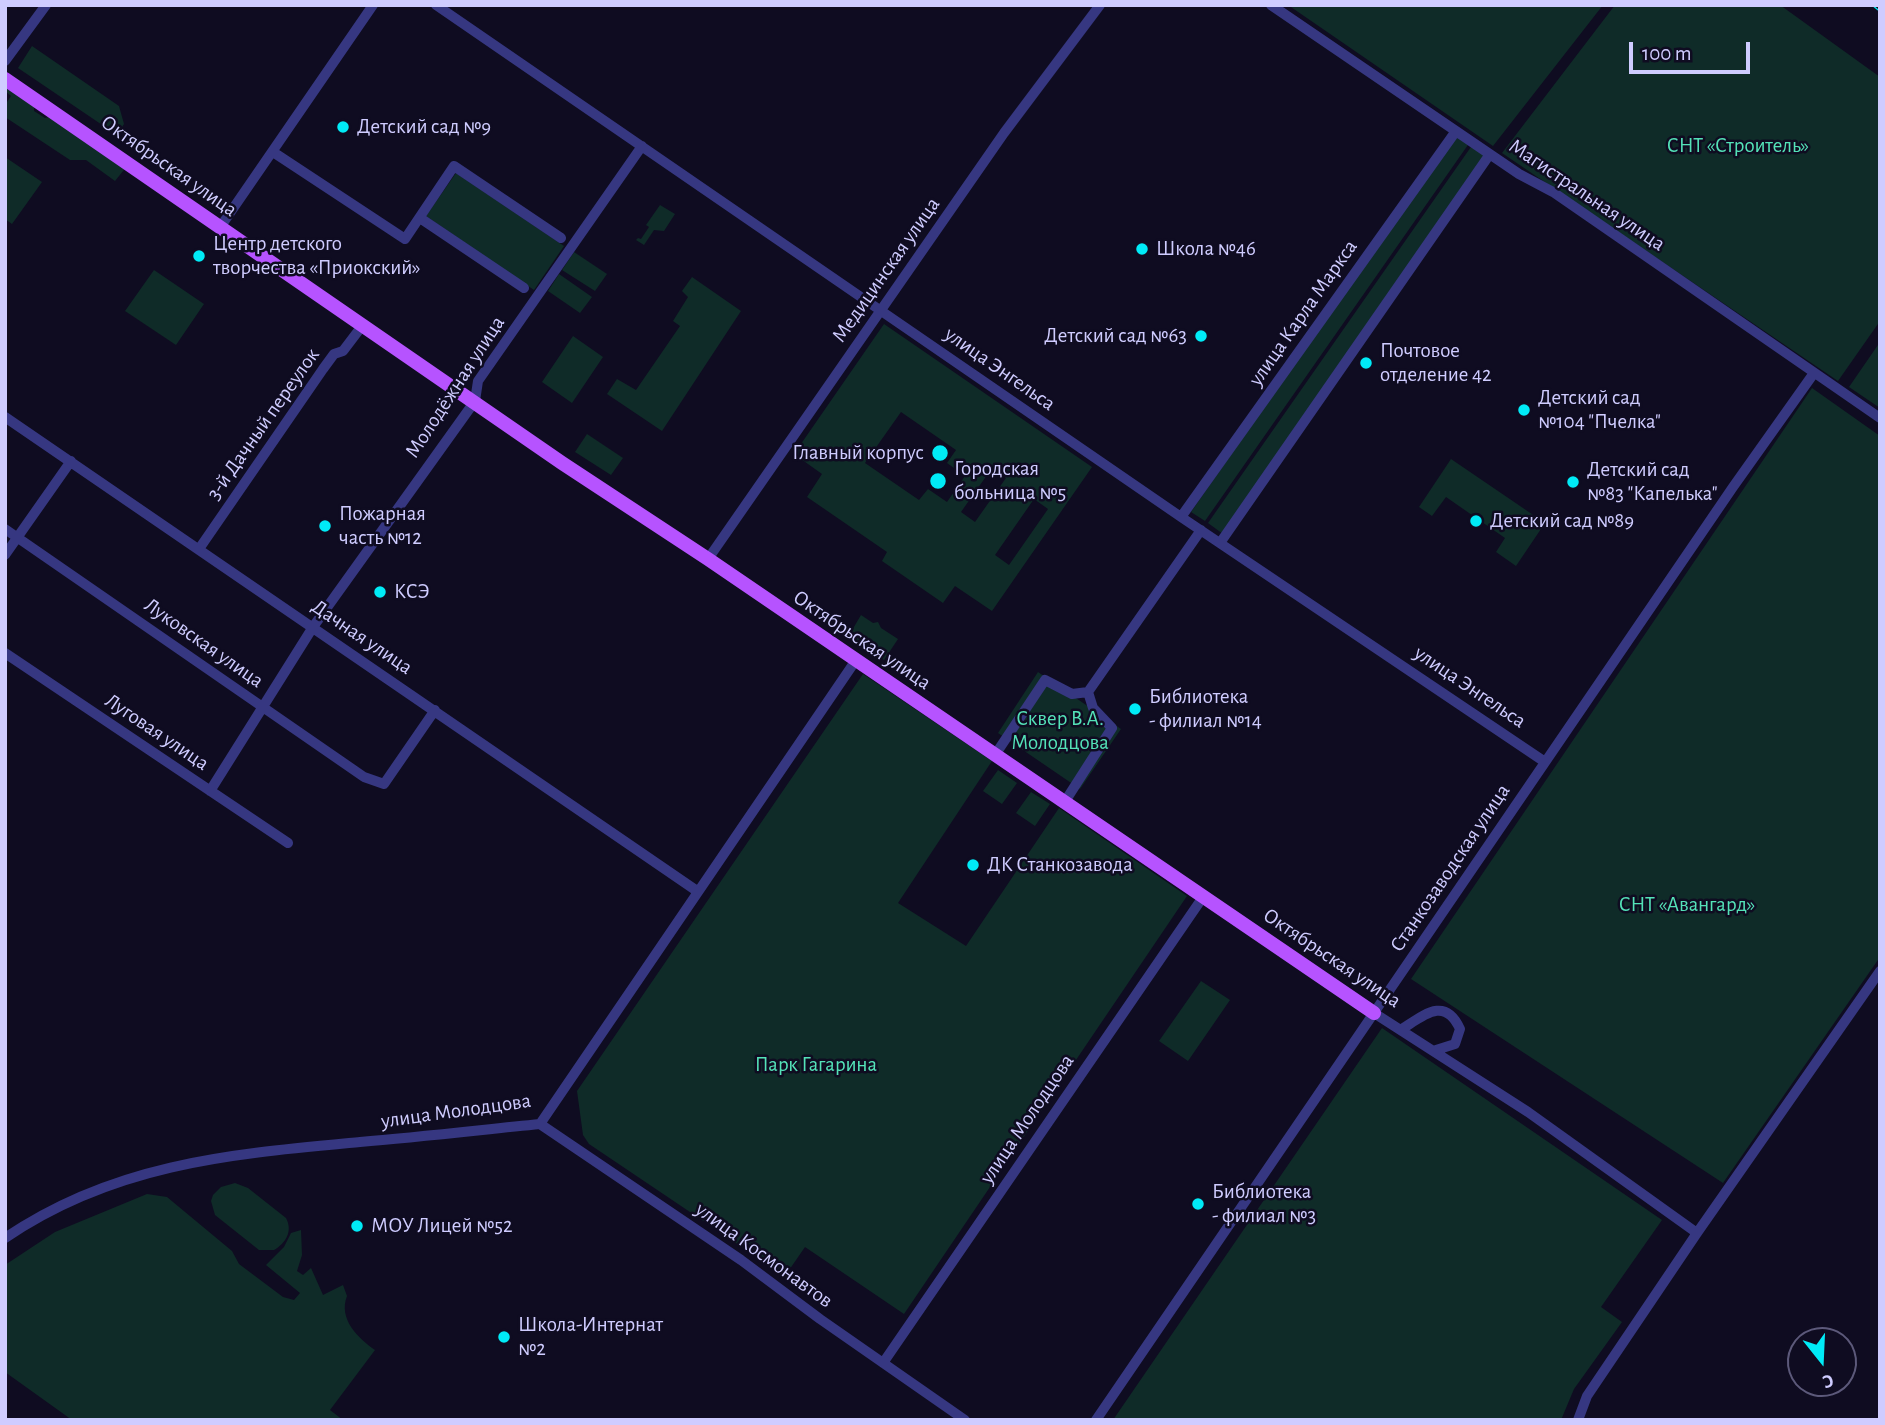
<!DOCTYPE html>
<meta charset="utf-8">
<style>
body{margin:0}
#map{position:relative;width:1885px;height:1425px;overflow:hidden;background:#0f0c21;font-family:"Alegreya Sans",sans-serif}
canvas{display:block}
.frame{position:absolute;inset:0;border:7px solid #cfccff;pointer-events:none}
.north{position:absolute;left:1787px;top:1327px;width:70px;height:70px;box-sizing:border-box;background:#0f0c21;border:2px solid #5c597a;border-radius:50%;rotate:162deg;font-size:19px;font-weight:700;line-height:28px;text-align:center;color:#cfccff}
.north::after{content:'';display:block;margin:auto;width:24px;height:32px;background:#00ebf7;clip-path:polygon(50% 0,100% 100%,50% 72%,0 100%)}
.scale{position:absolute;left:1629px;top:42px;width:121px;height:32px;box-sizing:border-box;border:4px solid #cfccff;border-top:0;padding-left:9px;font-size:21px;line-height:24px;white-space:nowrap;color:#cfccff;-webkit-text-stroke:5px #0f0c21;paint-order:stroke}
</style>
<div id="map">
<canvas width="1885" height="1425"></canvas>
<div class="frame"></div>
<div class="north">С</div>
<div class="scale">100 m</div>
</div>
<script>
const c = document.querySelector('canvas').getContext('2d');
c.lineJoin = 'round';
function paint(path, color) {
  c.fillStyle = color;
  c.fill(path, 'evenodd');
}
function stroke(path, color, width, dash) {
  c.strokeStyle = color;
  c.lineWidth = width;
  c.lineCap = dash ? 'butt' : 'round';
  c.setLineDash(dash || []);
  c.stroke(path);
}
function label(font, color, halo, rows, align = 'center') {
  c.font = font + ' "Alegreya Sans",sans-serif';
  c.lineWidth = 5;
  c.setLineDash([]);
  c.textBaseline = 'middle';
  c.strokeStyle = halo;
  c.fillStyle = color;
  for (const [text, x, y, turn = 0] of rows) {
    c.save();
    c.translate(x, y);
    c.rotate((+turn || 0) * Math.PI / 180);
    c.textAlign = isNaN(turn) ? turn : align;
    if (halo) c.strokeText(text, 0, 0);
    c.fillText(text, 0, 0);
    c.restore();
  }
}
paint(new Path2D(`
 M1288,5H1603L1493,146Z
 M1615,5H1780L1880,77V321L1838,381L1502,153Z
 M32,46L119,106L124,124L117,135L18,68Z
 M5,82L34,102V111L45,118L53,116L127,166L115,181L86,160H70L5,117V105L11,96L5,91Z
 M1456,132L1470,142L1205,521L1191,512Z
 M1473,144L1488,154L1223,534L1208,523Z
 M5,157L42,182L12,224L5,219Z
 M456,173L564,246L534,290L426,216Z
 M660,205L675,214L664,231L654,230L644,245L636,240L638,238L641,239L649,227L646,225Z
 M574,252L607,274L595,291L562,270Z
 M154,270L204,304L176,345L125,311Z
 M559,274L592,297L580,313L548,291Z
 M692,277L741,311L662,431L607,394L617,379L636,390L680,326L673,321L688,297L682,291Z
 M884,324L1092,467L992,611L955,586L943,603L882,561L887,552L807,497L822,474L794,454ZM901,412L956,450L947,463L965,476L947,502L928,489L919,500L865,463ZM992,468L1006,478L975,522L961,512ZM1034,499L1048,509L1009,565L995,555Z
 M573,336L603,357L572,403L542,382Z
 M1880,342V408L1849,387Z
 M1812,388L1880,436V957L1723,1183L1411,979Z
 M587,434L623,458L611,475L575,452Z
 M1451,459L1545,523L1516,566L1496,552L1505,538L1446,497L1432,516L1419,507Z
 M861,615L873,623L878,622L881,628L898,639L884,660L848,637Z
 M1038,672L1121,729L1080,789L998,733Z
 M863,674L992,761L898,903L966,946L1059,808L1187,896L904,1314L805,1247L785,1276L589,1144L583,1135L577,1091Z
 M998,770L1017,783L1002,804L983,791Z
 M1031,792L1050,804L1035,826L1016,813Z
 M1201,981L1230,1000L1188,1061L1159,1041Z
 M1382,1028L1662,1220L1601,1307L1622,1322L1574,1389L1561,1420H1113Z
 M235,1183L248,1188L286,1218C293,1231 286,1243 274,1250H259L215,1215L211,1201L213,1195L221,1187Z
 M147,1194L167,1197L232,1251L239,1264L283,1297L294,1300L300,1293L266,1265L284,1247L291,1233L301,1230L302,1255L297,1271L303,1275L311,1268L323,1295L343,1285L347,1296C338,1319 358,1338 375,1350L330,1410L343,1420H72L5,1372V1265L55,1232Z`), '#0f2b28');
stroke(new Path2D(`
 M436,5L1181,517L1545,762
 M1271,5L1519,174L1553,192L1880,418
 M5,61L46,5
 M273,152L405,239L454,166L561,238
 M420,218L524,288
 M221,226L373,5
 M5,417L697,891
 M1181,517L1456,131
 M5,529L364,777L384,784L435,710
 M1220,543L1490,154
 M199,549L323,369L334,354L343,351L362,326
 M5,555L71,461
 M708,559L1004,133L1100,5
 M5,653L288,843
 M1088,692L1201,530
 M995,755L1045,680L1072,694L1088,692L1093,708L1112,728L1064,803
 M210,791L313,627L475,401L478,381L642,146
 M1374,1013L1528,1112L1697,1233
 M1402,1029C1424,1015 1445,996 1460,1029L1455,1044L1436,1050
 M540,1124L741,1260L820,1319L965,1420
 M5,1238C115,1163 232,1154 360,1142C420,1137 480,1130 540,1124L856,660
 M883,1363L1203,897
 M1096,1420L1733,487L1814,373
 M1578,1420L1587,1396L1697,1233L1880,971`), '#363781', 10);
stroke(new Path2D(`
 M5,79L562,463L708,559L1374,1013`), '#b653ff', 14);
const rail = new Path2D(`
 M1875,5L1880,9`);
stroke(rail, '#00ebf7', 5);
stroke(rail, '#0f0c21', 2.5, [8]);
for (const [x, y, r, color] of [
 [343,127,7,"#00ebf7"],
 [1142,249,7,"#00ebf7"],
 [199,256,7,"#00ebf7"],
 [1201,336,7,"#00ebf7"],
 [1366,363,7,"#00ebf7"],
 [1524,410,7,"#00ebf7"],
 [940,453,9,"#00ebf7"],
 [938,481,9,"#00ebf7"],
 [1573,482,7,"#00ebf7"],
 [1476,521,7,"#00ebf7"],
 [325,526,7,"#00ebf7"],
 [380,592,7,"#00ebf7"],
 [1135,709,7,"#00ebf7"],
 [973,865,7,"#00ebf7"],
 [1198,1204,7,"#00ebf7"],
 [357,1226,7,"#00ebf7"],
 [504,1337,7,"#00ebf7"]
]) {
  const dot = new Path2D();
  dot.arc(x, y, r, 0, 2 * Math.PI);
  c.fillStyle = color;
  c.fill(dot);
  stroke(dot, '#0f0c21', 2.5);
}
label('21px', '#cfccff', '#0f0c21', [
 ["Детский сад №9",357,127],
 ["Центр детского",213,244],
 ["творчества «Приокский»",213,268],
 ["Школа №46",1156,249],
 ["Детский сад №63",1187,336,"right"],
 ["Почтовое",1380,351],
 ["отделение 42",1380,375],
 ["Детский сад",1538,398],
 ["№104 \"Пчелка\"",1538,422],
 ["Главный корпус",924,453,"right"],
 ["Городская",954,469],
 ["больница №5",954,493],
 ["Детский сад",1587,470],
 ["№83 \"Капелька\"",1587,494],
 ["Пожарная",339,514],
 ["часть №12",339,538],
 ["Детский сад №89",1490,521],
 ["КСЭ",394,592],
 ["Библиотека",1149,697],
 ["- филиал №14",1149,721],
 ["ДК Станкозавода",987,865],
 ["Библиотека",1212,1192],
 ["- филиал №3",1212,1216],
 ["МОУ Лицей №52",371,1226],
 ["Школа-Интернат",518,1325],
 ["№2",518,1349]
], 'left');
label('21px', '#54e2b8', '#0f0c21', [
 ["СНТ «Строитель»",1738,146],
 ["Сквер В.А.",1060,719],
 ["Молодцова",1060,743],
 ["СНТ «Авангард»",1687,905],
 ["Парк Гагарина",816,1065]
]);
label('21px', '#cfccff', '#0f0c21', [
 ["Октябрьская улица",169,166,35],
 ["Магистральная улица",1587,195,34],
 ["Медицинская улица",886,270,-55],
 ["улица Карла Маркса",1303,313,-55],
 ["улица Энгельса",1000,369,35],
 ["Молодёжная улица",455,387,-57],
 ["3-й Дачный переулок",263,424,-55],
 ["Дачная улица",362,637,34],
 ["Октябрьская улица",862,640,34],
 ["Луковская улица",204,643,35],
 ["улица Энгельса",1470,687,34],
 ["Луговая улица",157,732,34],
 ["Станкозаводская улица",1450,868,-56],
 ["Октябрьская улица",1332,958,34],
 ["улица Молодцова",456,1111,-8],
 ["улица Молодцова",1027,1119,-56],
 ["улица Космонавтов",764,1255,36]
]);
</script>
